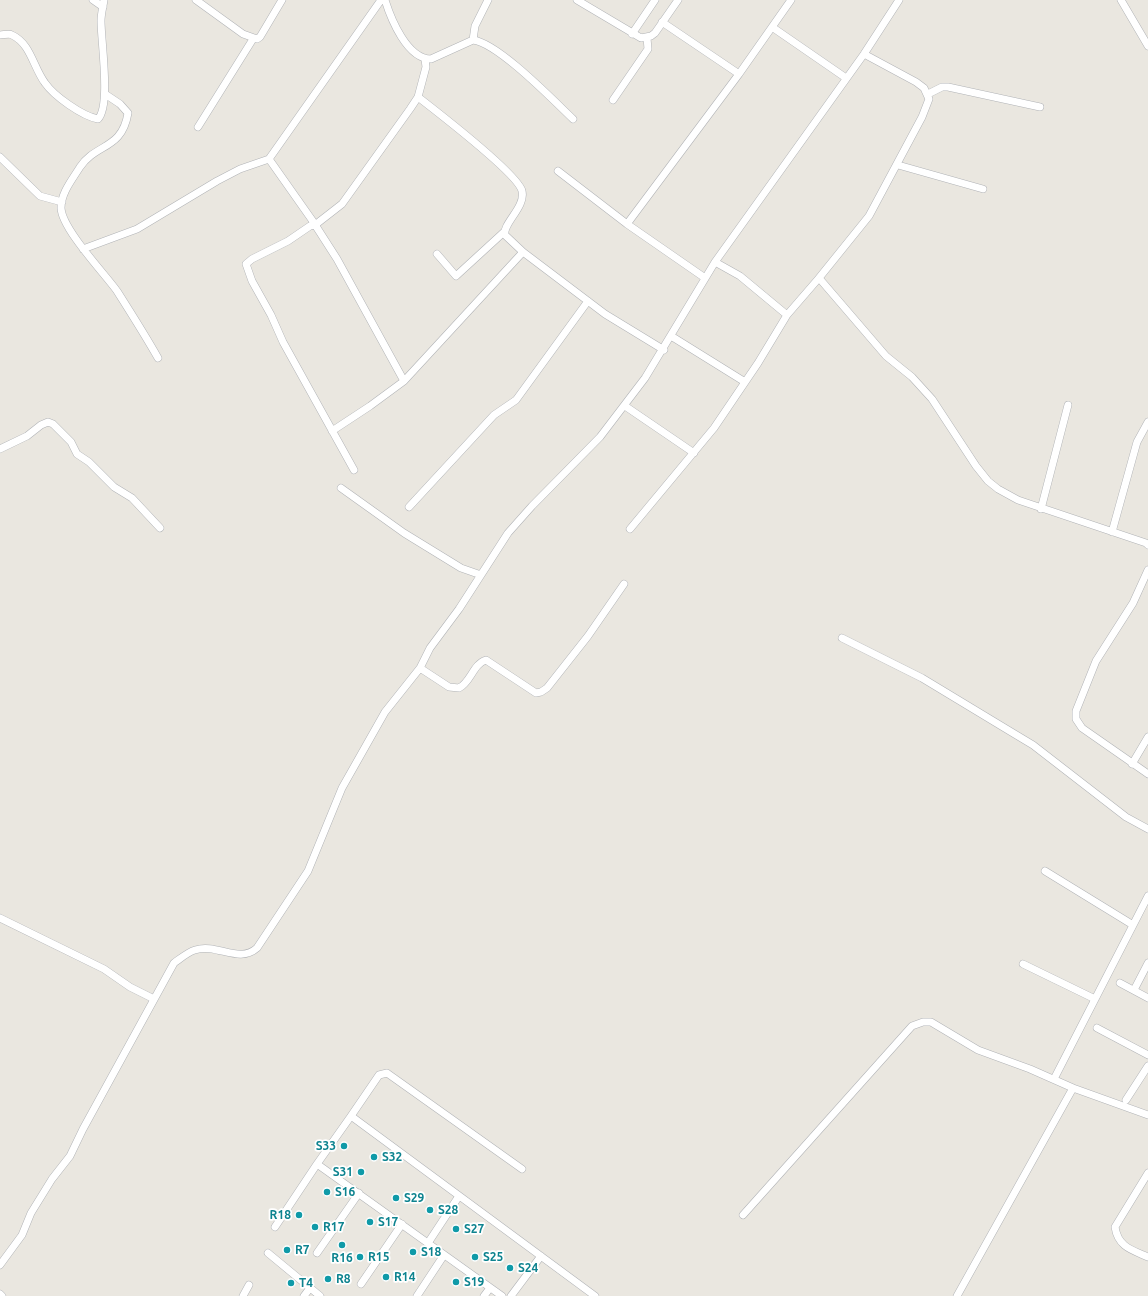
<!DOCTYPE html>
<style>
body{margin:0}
canvas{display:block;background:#eae7e0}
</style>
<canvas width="1148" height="1296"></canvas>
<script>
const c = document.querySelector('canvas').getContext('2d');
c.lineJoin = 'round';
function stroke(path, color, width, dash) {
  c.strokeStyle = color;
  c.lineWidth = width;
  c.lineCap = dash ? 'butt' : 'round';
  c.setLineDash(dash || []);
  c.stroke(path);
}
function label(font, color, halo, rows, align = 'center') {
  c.font = font + ' Ubuntu,sans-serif';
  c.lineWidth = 3.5;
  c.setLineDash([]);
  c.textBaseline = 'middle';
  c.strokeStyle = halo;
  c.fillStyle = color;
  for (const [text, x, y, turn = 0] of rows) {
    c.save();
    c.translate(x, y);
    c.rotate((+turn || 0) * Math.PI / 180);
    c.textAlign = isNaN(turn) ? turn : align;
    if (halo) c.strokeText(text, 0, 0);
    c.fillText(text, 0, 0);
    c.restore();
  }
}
const minor = new Path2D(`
 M93,0L103,7
 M196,0L243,34L257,39L260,37L282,0
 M385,0C391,19 407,59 431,59L473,40C498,43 553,100 573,119
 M577,0L641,38L651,36L655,33L678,0
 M1121,0L1148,46
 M662,22L739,74L791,0
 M772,27L846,78
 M632,34L655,0
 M0,35C4,35 9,33 12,35C31,44 33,67 45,83C54,96 82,116 98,119C111,106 101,41 101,21C101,14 103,7 104,0
 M473,40L475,26L488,0
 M105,94L120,104L128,113C122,150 96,143 80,167C72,180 61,193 61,208C62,229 104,273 117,291C131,313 145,335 158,358
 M928,94L942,87H948L1040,107
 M418,97C436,111 518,174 522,191C526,207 502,224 505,235L523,252L605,314L664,350
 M613,100L648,49L647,38
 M198,127L253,39
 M0,157L40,196L62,202
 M269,159L381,0
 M898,165L983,189
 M558,171L627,224
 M83,249L137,229L217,181L240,169L269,159L312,220L337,259L404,381
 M437,254L456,276L504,232
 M715,262L740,276L787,315
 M705,278L627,224L739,74
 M819,278L869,216L922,117L929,99L924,88L916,82L864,54
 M671,336L745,382
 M625,406L694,453
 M332,431L370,406L404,381L523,252
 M0,449L27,436L41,425L48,422L53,424L71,442L77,454L89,462L114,487L132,498L160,528
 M354,470L283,342L271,315L252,281L246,264L252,259L288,241L310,226L315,225L342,204L410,109L418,97L426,67L425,59
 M341,488L404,533L461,568L481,575
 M409,507L494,415L516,400L588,301
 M1041,509L1068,405
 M630,529L714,428L758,363L787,315L819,278L886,356L912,377L932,399L976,466L988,481L998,489L1018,500L1146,543L1148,545
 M1112,532L1137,442L1148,422
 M1148,570L1133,603L1096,661L1076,711V719L1082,728L1148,774
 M842,638L922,678L1013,733L1033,745L1126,817L1148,829
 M420,668L449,687L459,688C471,682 473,664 486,660L536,693L541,692L547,688L588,636L624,584
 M1132,764L1148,737
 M1045,871L1133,925
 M0,918L104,969L130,987L154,999
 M1023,964L1095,999
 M1120,983L1148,998
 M1134,990L1148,963
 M1097,1028L1148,1055
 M1054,1079L1148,896
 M1073,1088L1148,1115
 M1126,1100L1148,1066
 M351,1116L379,1075L387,1073L522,1169
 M1148,1173L1115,1227C1118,1247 1132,1250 1148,1257
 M743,1215L912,1026L923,1022H931L978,1050L1030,1069L1073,1088L957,1296
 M275,1227L317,1164
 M428,1243L459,1196
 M268,1253L320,1296
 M317,1253L359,1193
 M0,1265L22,1235L31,1213L52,1179L70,1156L83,1129L174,963C181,958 188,952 195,950C217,943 239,964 257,948L308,871L342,788L385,712L420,668L430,648L459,609L508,533L532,506L600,437L645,378L715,262L864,54L899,0
 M361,1284L402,1224
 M0,1294L2,1296
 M243,1296L249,1285
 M304,1296L310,1288
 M417,1296L444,1255
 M484,1296L490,1288
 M502,1296L317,1164L351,1116L595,1296
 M511,1296L541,1256`);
stroke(minor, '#b1b3b6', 8);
stroke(minor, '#fff', 7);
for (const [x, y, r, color] of [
 [344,1146,4,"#0f9aa8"],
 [374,1157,4,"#0f9aa8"],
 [361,1172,4,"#0f9aa8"],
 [327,1192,4,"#0f9aa8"],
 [396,1198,4,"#0f9aa8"],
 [430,1210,4,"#0f9aa8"],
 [299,1215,4,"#0f9aa8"],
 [370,1222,4,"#0f9aa8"],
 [315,1227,4,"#0f9aa8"],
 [456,1229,4,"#0f9aa8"],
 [342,1245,4,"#0f9aa8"],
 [287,1250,4,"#0f9aa8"],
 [413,1252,4,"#0f9aa8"],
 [360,1257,4,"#0f9aa8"],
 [475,1257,4,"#0f9aa8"],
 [510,1268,4,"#0f9aa8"],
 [386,1277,4,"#0f9aa8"],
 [328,1279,4,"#0f9aa8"],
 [456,1282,4,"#0f9aa8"],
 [291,1283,4,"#0f9aa8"]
]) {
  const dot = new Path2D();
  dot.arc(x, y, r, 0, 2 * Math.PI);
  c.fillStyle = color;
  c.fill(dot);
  stroke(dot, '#fff', 1.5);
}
label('bold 12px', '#0d838f', '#fff', [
 ["S33",336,1146,"right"],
 ["S32",382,1157],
 ["S31",353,1172,"right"],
 ["S16",335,1192],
 ["S29",404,1198],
 ["S28",438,1210],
 ["R18",291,1215,"right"],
 ["S17",378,1222],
 ["R17",323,1227],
 ["S27",464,1229],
 ["R7",295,1250],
 ["S18",421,1252],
 ["R15",368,1257],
 ["S25",483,1257],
 ["R16",342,1258,"center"],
 ["S24",518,1268],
 ["R14",394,1277],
 ["R8",336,1279],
 ["S19",464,1282],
 ["T4",299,1283]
], 'left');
</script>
